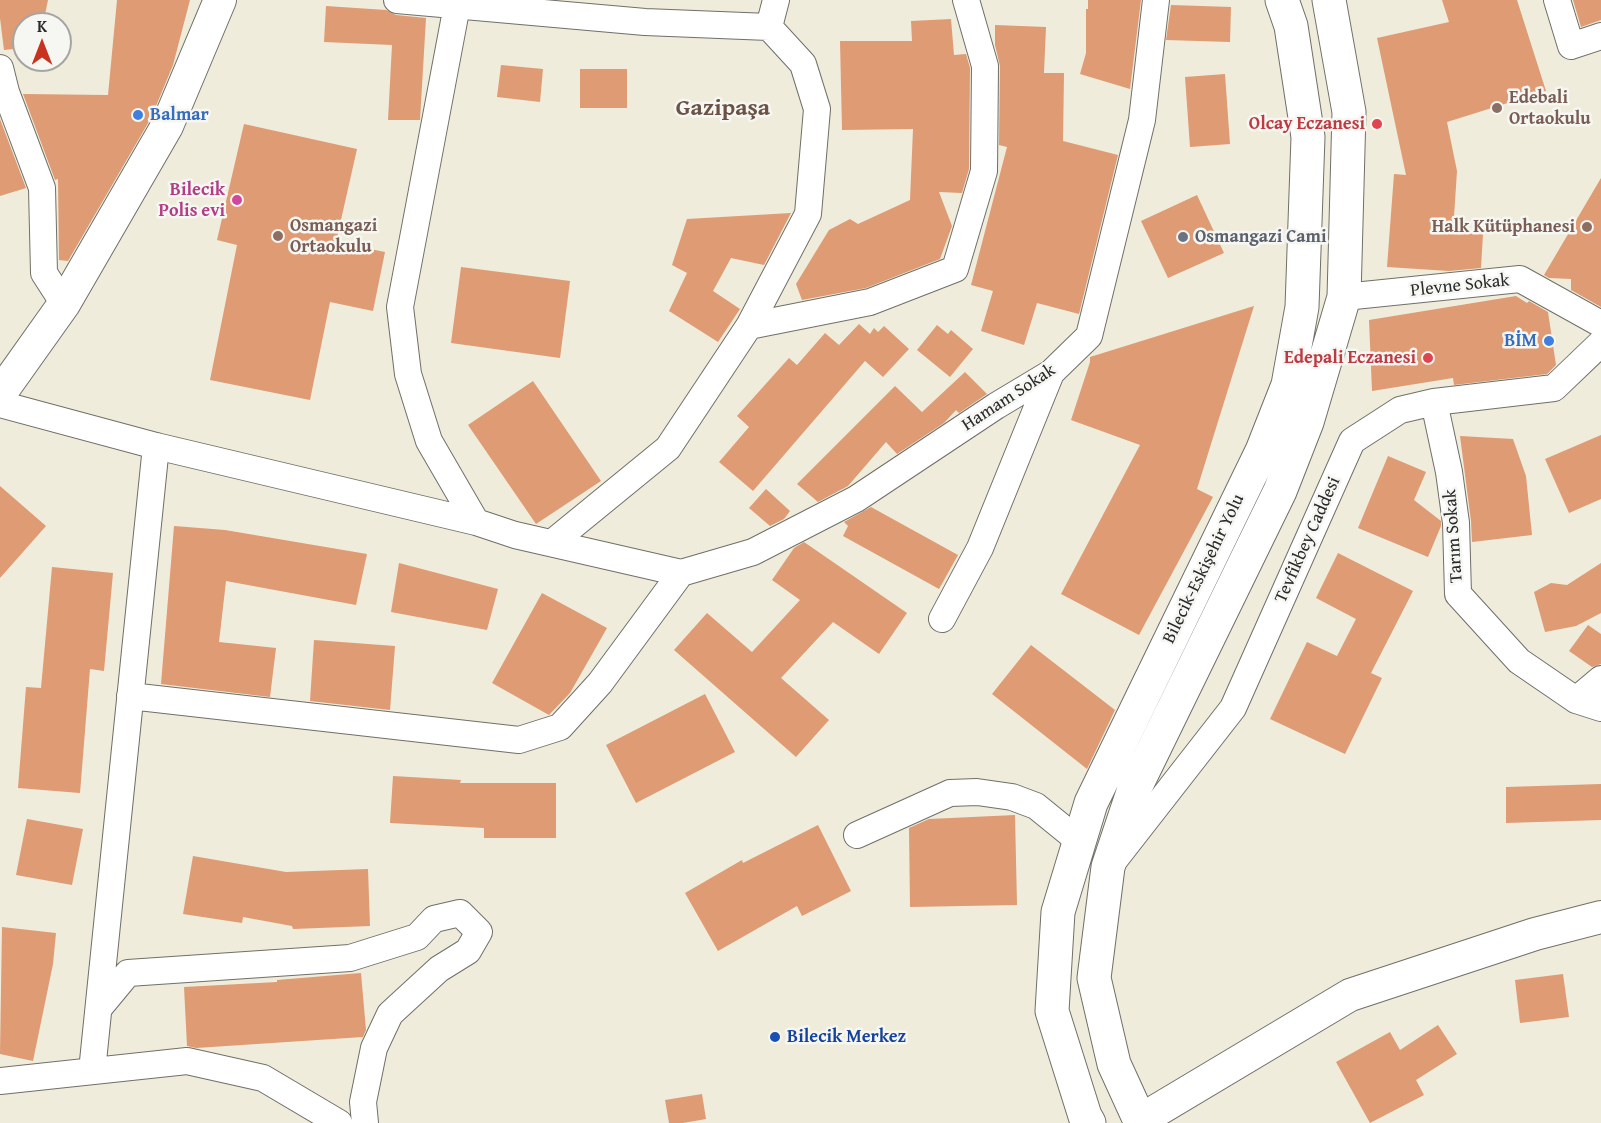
<!DOCTYPE html>
<meta charset="utf-8">
<style>
body{margin:0}
#map{position:relative;width:1601px;height:1123px;overflow:hidden;background:#efecdb;font-family:"Gentium Book Plus",serif}
canvas{display:block}
.north{position:absolute;left:12px;top:12px;width:60px;height:60px;box-sizing:border-box;background:#f6f6f2;border:2px solid #a5a5a2;border-radius:50%;rotate:0deg;font-size:16px;font-weight:700;line-height:24px;text-align:center;color:#2b2b2b}
.north::after{content:'';display:block;margin:auto;width:21px;height:27px;background:#c8321e;clip-path:polygon(50% 0,100% 100%,50% 72%,0 100%)}
</style>
<div id="map">
<canvas width="1601" height="1123"></canvas>
<div class="north">K</div>
</div>
<script>
const c = document.querySelector('canvas').getContext('2d');
c.lineJoin = 'round';
function paint(path, color) {
  c.fillStyle = color;
  c.fill(path, 'evenodd');
}
function stroke(path, color, width, dash) {
  c.strokeStyle = color;
  c.lineWidth = width;
  c.lineCap = dash ? 'butt' : 'round';
  c.setLineDash(dash || []);
  c.stroke(path);
}
function label(font, color, halo, rows, align = 'center') {
  c.font = font + ' "Gentium Book Plus",serif';
  c.lineWidth = 5;
  c.setLineDash([]);
  c.textBaseline = 'middle';
  c.strokeStyle = halo;
  c.fillStyle = color;
  for (const [text, x, y, turn = 0] of rows) {
    c.save();
    c.translate(x, y);
    c.rotate((+turn || 0) * Math.PI / 180);
    c.textAlign = isNaN(turn) ? turn : align;
    if (halo) c.strokeText(text, 0, 0);
    c.fillText(text, 0, 0);
    c.restore();
  }
}
paint(new Path2D(`
 M0,0H48L43,24H24V48L4,50L0,18Z
 M117,0H190L173,65L151,118L68,261L59,260L58,179L55,180L23,94L108,95Z
 M1088,0H1141L1130,89L1080,74L1086,53V9H1088Z
 M1442,0H1517L1546,91L1447,122L1457,171L1453,232L1483,234L1481,268L1449,271L1387,267L1394,174L1406,175L1377,38L1449,22Z
 M1573,0H1601V20L1581,27Z
 M1171,5L1231,7L1230,42L1166,40Z
 M326,6L386,10L396,15L426,18L420,120H388L392,45L324,42Z
 M951,19L954,55L966,54L970,68L969,169L962,193L939,192L952,226L940,259L866,288L802,300L796,284L829,230L850,219L858,224L910,200L913,129L842,130L840,41H912L911,21Z
 M995,25L1046,27L1044,73H1064L1063,141L1118,155L1079,314L1037,303L1024,345L981,331L993,291L971,285L1007,147L999,145L1000,66L995,45Z
 M501,65L543,69L540,102L497,97Z
 M580,69H627V108H580Z
 M1225,74L1230,144L1190,147L1185,77Z
 M0,119L26,188L0,196Z
 M244,124L357,149L336,242L385,252L373,311L330,302L310,400L210,380L237,245L217,240Z
 M1601,178V307L1571,290V279L1549,278L1544,275Z
 M1197,195L1224,253L1168,278L1141,221Z
 M791,213L764,265L731,258L713,291L740,309L718,342L669,311L687,273L672,265L687,219Z
 M461,267L570,281L560,358L451,343Z
 M1516,296L1527,303L1529,301L1548,312L1556,365L1547,374L1454,385L1453,378L1372,391L1369,320Z
 M1254,306L1197,489L1213,497L1139,635L1061,594L1140,445L1071,420L1090,362V357Z
 M859,324L870,334L874,328L878,332L884,326L909,349L883,377L865,361L753,491L719,462L749,427L737,416L789,358L797,365L825,333L839,345Z
 M937,325L948,334L951,330L973,349L950,377L917,350Z
 M965,372L987,394L959,413L956,410L944,423L897,454L886,442L848,486L818,502L797,484L895,386L922,412Z
 M533,381L601,481L536,524L468,425Z
 M1601,435V499L1569,513L1545,459Z
 M1460,436L1513,439L1526,476L1532,535L1472,542L1471,521Z
 M1388,456L1426,472L1414,500L1441,521V526L1428,557L1358,528Z
 M0,486L46,526L0,578Z
 M766,489L790,511L784,519L770,526L749,508Z
 M871,507L958,555L939,589L843,536L848,526L844,522Z
 M174,526L225,530L367,554L356,605L226,581L219,642L276,648L270,697L161,684Z
 M804,542L907,613L879,654L833,622L781,678L829,720L796,757L674,650L707,613L752,652L800,600L772,580L794,548Z
 M1338,553L1413,591L1371,673L1382,678L1345,754L1270,719L1307,642L1337,656L1356,619L1316,598Z
 M399,563L498,589L487,630L391,612Z
 M1601,563V613L1576,626L1545,632L1534,592L1551,583L1567,585Z
 M52,567L113,573L104,671L90,669L80,793L18,788L26,687L41,688Z
 M542,593L607,628L570,693L549,715L492,683Z
 M1588,625L1601,634V664L1592,667L1569,651Z
 M314,640L395,646L390,710L310,701Z
 M1031,645L1115,710L1087,769L992,694Z
 M705,694L735,752L636,803L606,745Z
 M393,776L461,780L460,783H556V838H484V828L390,823Z
 M1601,784V820L1506,823V787Z
 M1015,815L1017,905L910,907L909,828L929,819Z
 M27,819L83,829L72,885L16,875Z
 M818,825L851,891L802,916L797,906L718,951L685,893L742,860L743,863Z
 M193,856L286,872L368,869L370,926L293,929L292,926L243,917L242,923L183,914Z
 M2,927L56,933L53,964L33,1061L0,1054Z
 M361,973L366,1030L363,1037L196,1048L187,1046L184,987L277,982V980Z
 M1563,974L1569,1017L1520,1023L1515,980Z
 M1438,1025L1457,1054L1416,1080L1424,1095L1370,1123L1336,1062L1390,1032L1400,1050Z
 M702,1094L706,1119L683,1123H669L665,1100Z`), '#de9b74');
const minor = new Path2D(`
 M397,0L645,22L769,27L803,64L817,109L808,214L749,326L668,448L553,542
 M458,0L400,307L408,374L429,441L476,522
 M1557,0L1571,46L1601,36
 M769,27L776,0
 M0,68L6,92L42,188L44,273L64,304
 M1344,297L1520,279L1601,324
 M749,326L870,302L955,269L984,171L985,66L966,0
 M1434,402L1449,472L1456,523L1458,594L1519,661L1576,700L1601,708
 M0,404L156,446L476,522L515,535L681,573L753,552L856,499L996,406L1051,373L1089,336L1142,120L1156,0
 M942,619L980,548L1051,373
 M130,696L519,740L560,727L600,683L681,573
 M1576,700L1601,679
 M857,835L950,793L977,792L1012,797L1036,806L1079,841
 M1116,858L1233,708L1352,441L1400,410L1434,402L1554,388L1601,343
 M99,1008L128,973L350,958L417,937L434,919L460,913L479,932L468,951L439,969L390,1014L374,1048L363,1102L365,1123
 M92,1071L156,446
 M0,1081L187,1061L263,1078L339,1123`);
const tertiary = new Path2D(`
 M0,394L64,304L167,126L220,0
 M1139,1121L1350,995L1535,934L1601,917`);
const primary = new Path2D(`
 M1089,1123L1085,1116L1052,1011L1058,912L1091,803L1262,451L1288,385L1302,307L1308,137L1291,26L1282,0
 M1141,1123L1114,1064L1094,978L1108,867L1133,792L1280,491L1307,422L1344,297L1349,112L1329,0`);
stroke(minor, '#706f69', 28);
stroke(tertiary, '#706f69', 34);
stroke(primary, '#706f69', 35);
stroke(minor, '#fff', 26);
stroke(tertiary, '#fff', 32);
stroke(primary, '#fff', 33);
for (const [x, y, r, color] of [
 [1497,108,6,"#8d6e63"],
 [138,115,6,"#3f7fe0"],
 [1377,124,6,"#e0444e"],
 [237,200,6,"#d1479c"],
 [1587,227,6,"#8d6e63"],
 [278,236,6,"#8d6e63"],
 [1183,237,6,"#6b7280"],
 [1549,341,6,"#3f7fe0"],
 [1428,358,6,"#e0444e"],
 [775,1037,6,"#1a4fb4"]
]) {
  const dot = new Path2D();
  dot.arc(x, y, r, 0, 2 * Math.PI);
  c.fillStyle = color;
  c.fill(dot);
  stroke(dot, '#f6f6f2', 2);
}
label('bold 18px', '#785e54', '#f6f6f2', [
 ["Edebali",1509,98],
 ["Ortaokulu",1509,119],
 ["Osmangazi",290,226],
 ["Ortaokulu",290,247],
 ["Halk Kütüphanesi",1575,227,"right"]
], 'left');
label('bold 18px', '#366cbe', '#f6f6f2', [
 ["Balmar",150,115],
 ["BİM",1537,341,"right"]
], 'left');
label('bold 18px', '#be3a42', '#f6f6f2', [
 ["Olcay Eczanesi",1365,124],
 ["Edepali Eczanesi",1416,358]
], 'right');
label('bold 18px', '#b23c85', '#f6f6f2', [
 ["Bilecik",225,190],
 ["Polis evi",225,211]
], 'right');
label('bold 18px', '#5b616d', '#f6f6f2', [
 ["Osmangazi Cami",1195,237]
], 'left');
label('18px', '#2b2b2b', '#f6f6f2', [
 ["Plevne Sokak",1460,286,-6],
 ["Hamam Sokak",1009,398,-33],
 ["Tarım Sokak",1454,536,-94],
 ["Tevfikbey Caddesi",1308,540,-66],
 ["Bilecik-Eskişehir Yolu",1204,569,-64]
]);
label('bold 18px', '#164399', '#f6f6f2', [
 ["Bilecik Merkez",787,1037]
], 'left');
label('bold 24px', '#6a5245', '#f6f6f2', [
 ["Gazipaşa",723,109]
]);
</script>
